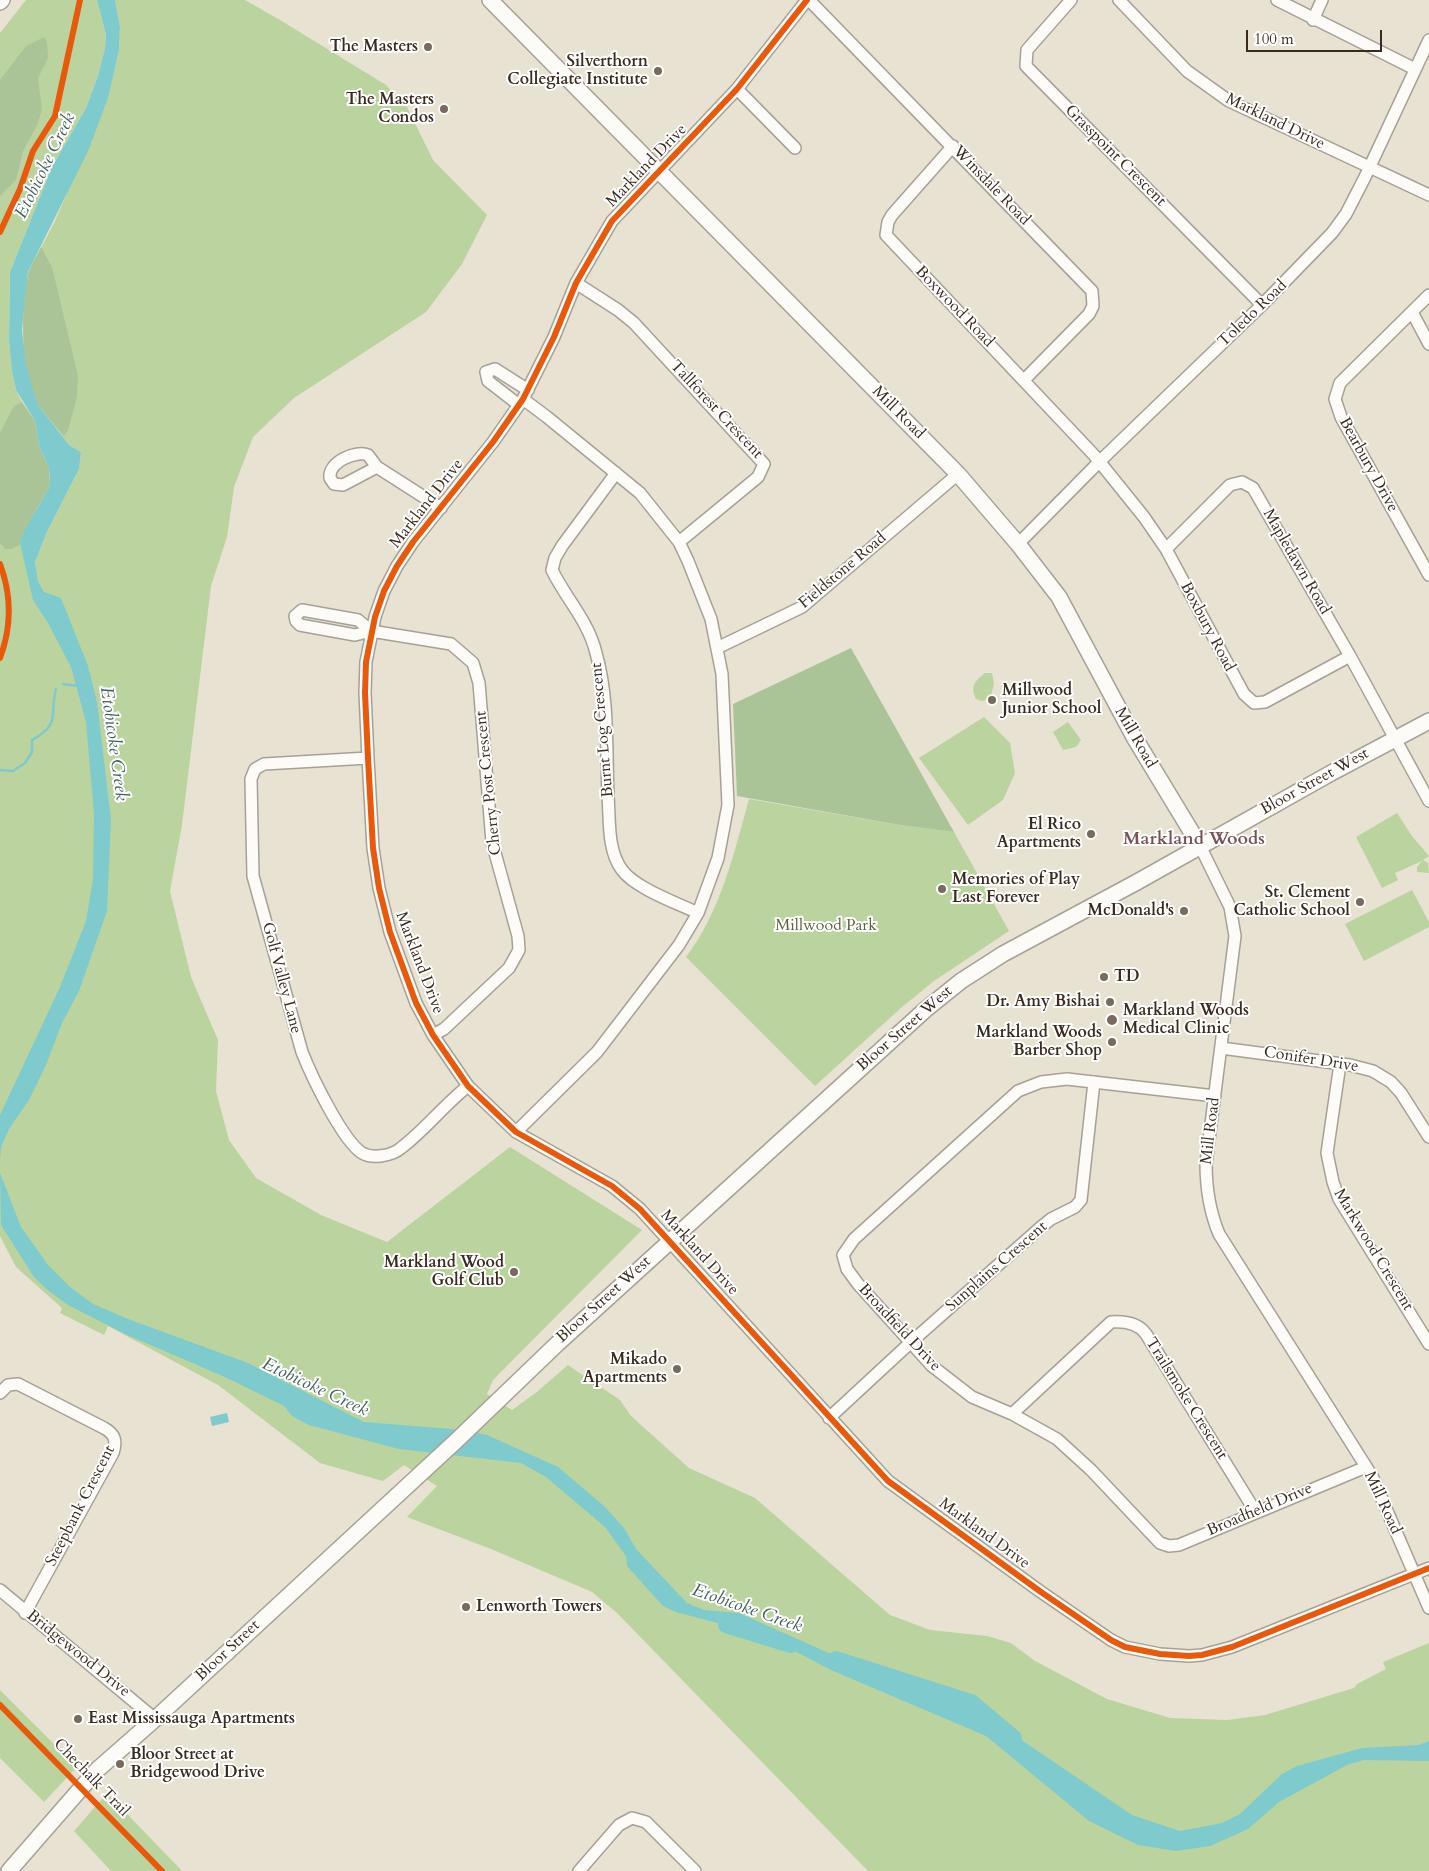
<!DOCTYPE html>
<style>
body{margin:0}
#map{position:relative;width:1429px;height:1871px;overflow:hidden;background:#e8e2d3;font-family:Cardo,serif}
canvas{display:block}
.scale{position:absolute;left:1246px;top:30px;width:136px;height:22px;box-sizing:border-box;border:2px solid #3b2a1e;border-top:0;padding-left:6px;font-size:15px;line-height:18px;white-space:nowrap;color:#3b2a1e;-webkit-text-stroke:4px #fff;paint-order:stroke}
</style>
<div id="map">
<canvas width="1429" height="1871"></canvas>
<div class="scale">100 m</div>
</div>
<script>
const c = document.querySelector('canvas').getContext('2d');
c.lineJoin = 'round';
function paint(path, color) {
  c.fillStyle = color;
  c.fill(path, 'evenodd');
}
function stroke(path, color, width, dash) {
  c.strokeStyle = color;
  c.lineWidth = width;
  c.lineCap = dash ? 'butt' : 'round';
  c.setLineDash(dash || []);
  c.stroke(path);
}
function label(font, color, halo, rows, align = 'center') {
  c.font = font + ' Cardo,serif';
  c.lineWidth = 4;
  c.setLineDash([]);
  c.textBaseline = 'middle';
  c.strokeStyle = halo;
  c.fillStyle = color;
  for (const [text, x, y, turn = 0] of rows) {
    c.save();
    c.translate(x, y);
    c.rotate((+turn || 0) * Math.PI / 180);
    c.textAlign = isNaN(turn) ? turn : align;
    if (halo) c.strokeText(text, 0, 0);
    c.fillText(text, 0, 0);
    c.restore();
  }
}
paint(new Path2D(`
 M26,0H97L106,35L105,48L98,76L86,108L52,167L10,272L9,341L12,371L16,390L22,402L33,519V600L44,592L38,581L35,562L47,532L79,469L81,452L69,445L39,406L28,273L55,221L109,95L119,50L120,27L115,0H245L280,20L386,85L406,105L433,160L487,215L462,264L426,312L294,398L253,437L234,487L227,537L211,586L182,825L170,891L191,977L218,1040L216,1091L229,1140L256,1178L321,1215L387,1242L510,1147L642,1230L493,1380L487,1394L512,1410L538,1391L568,1365L620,1400L631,1416L689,1468L755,1498L890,1615L930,1630L987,1636L1011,1643L1035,1661L1107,1699L1170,1718L1227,1720L1265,1715L1354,1688L1357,1684L1386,1669L1383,1662L1429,1643V1871H868L617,1613L592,1592L491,1549L407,1517L437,1486L404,1465L383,1481L320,1463L218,1385L108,1326L104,1335L60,1313L62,1308L16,1267L0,1236V33Z
 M985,673H992L994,684L990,699L982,701L976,699C970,686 975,681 985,673Z
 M984,717L1010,743L1015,773L1003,800L968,825L919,758Z
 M1068,722L1081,740L1076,747L1063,750L1053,732Z
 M749,799L900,825L954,832L1009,931L934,981L902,1007L815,1086L686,957C721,911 734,853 749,799Z
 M1397,813L1412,836L1429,856L1423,860L1428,863L1429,873L1417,872V867L1422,861L1395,873L1398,880L1382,888L1356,837Z
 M1412,890L1429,922V927L1364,961L1345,924Z
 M0,1690L77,1767L44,1802L0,1758Z
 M107,1793L182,1871H111L74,1831Z`), '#bbd39f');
paint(new Path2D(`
 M44,37L47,42L48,58L38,78L42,110L37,125L23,151L16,180L0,196V80L26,46Z
 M41,247L52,267L78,376L77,397L68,430L64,436C56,426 47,417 40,407C20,377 20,309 28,275C30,265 37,256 41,247Z
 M22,402L35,421L39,446L49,468L50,486L23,533L21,544L12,549H5L0,543V433L14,406Z
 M851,648L954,832L900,825L737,796L733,704Z`), '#abc497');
paint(new Path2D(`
 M97,0H115L120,27L119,50L109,95L89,149L28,272L25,297L22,330L26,364L34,393L39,406L69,445L81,452L79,469L47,532L35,562L38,581L44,592L61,598L88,666L97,702L111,820L107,911L79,991L62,1023L46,1065L29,1100L9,1129L1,1147L0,1160V1115L60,987L86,921L93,879L94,814L86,722L71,667L48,623L33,600L20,543L23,533L50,486L49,468L39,446L35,421L16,390L12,371L9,341L10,272L52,167L86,108L98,76L105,48L106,35Z
 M0,1173L21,1227L48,1265L70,1287L93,1304L128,1319L248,1363L364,1422L464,1430L487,1435L558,1467L604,1506L624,1528L636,1549L687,1603L704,1610L739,1613L869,1671L934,1688L976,1709L1132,1815L1180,1831L1222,1823L1240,1814L1282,1774L1297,1766L1362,1748L1419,1745L1429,1741V1761L1364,1760L1347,1765L1279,1802L1248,1829L1210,1846L1176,1851L1138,1845L1089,1821L986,1736L831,1670L766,1636L676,1612L663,1606L627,1566L626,1556L605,1527L546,1477L521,1463L399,1449L309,1425L292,1416L284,1406L225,1377L125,1334L68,1305L49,1291L34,1277L1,1225Z
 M227,1413L229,1422L212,1426L210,1417Z`), '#7fcacd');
stroke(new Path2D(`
 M63,684L79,686
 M0,770L13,771L25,763L32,752V740C62,723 49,715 56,689`), '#7fcacd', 2.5);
stroke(new Path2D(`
 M726,1625L791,1645
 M836,1659L971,1702L1014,1738`), '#7fcacd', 16);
const street = new Path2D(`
 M807,0L737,89L612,221L576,283L554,337L523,399L493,442L413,542L397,566L384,591L375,617L366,662L365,693L368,758L373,848L379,888L390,932L416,1003L433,1035L468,1086L516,1132L612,1186L640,1209L888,1481L1041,1592L1111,1640L1125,1647L1160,1654L1189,1656L1202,1655L1232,1647L1429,1568
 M809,0L1092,291L1093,306L1089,314L1025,379
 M1071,0L1027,50L1026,66L1262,305
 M1119,0L1187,71L1229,101L1429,195
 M1277,0L1415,69
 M1313,20L1322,0
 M737,89L795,148
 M953,146L892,215L888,222L886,235L1094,455L1144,517L1166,549L1244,694L1254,703L1265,702L1350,656
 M576,283L618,310L634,323L764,464L758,477L679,542
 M1429,295L1340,383L1335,399L1341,417L1429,575
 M1412,312L1429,344
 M519,405L488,381L486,372L495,369L528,390
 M377,467L368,455C356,450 328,462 330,478L334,484L343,485L377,467L441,508
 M616,473L562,546L555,558L552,570C566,599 588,620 596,653C609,698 606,749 608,796C610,820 607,850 622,870C635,888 677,903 698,913
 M1018,544L1100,461L1262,305L1332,233L1346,214L1365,177L1429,40
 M1166,549L1230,485L1242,482L1253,488L1350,656L1429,801
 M302,610L358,620L371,631L355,635L300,625L296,621L295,616Z
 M371,631L451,644L473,663L479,683L492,842L518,936L519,950L509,968L444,1029L433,1035
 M717,648L802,607L958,474
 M368,758L264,764L255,769L251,779L253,876L302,1052C311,1075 342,1140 362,1153C372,1159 392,1156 401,1148C425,1130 444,1105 468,1086
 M1200,846L1230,907L1235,936L1206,1163C1206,1188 1209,1210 1219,1234L1372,1476L1429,1608
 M1221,1048L1350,1065L1373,1071L1391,1082L1401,1093L1429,1137
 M1340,1064L1327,1153L1333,1182L1339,1199L1429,1344
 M1215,1096L1067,1079L1041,1082L1018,1091L854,1239L843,1255L847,1269L858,1284L932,1366L972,1397L1012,1414L1057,1439L1091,1470L1160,1543L1169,1546L1179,1545L1366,1467
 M516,1132L597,1052L679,945L698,913L718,858L728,805L722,674L711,619L688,561L679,542L640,493L547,417L523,399
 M0,1393L8,1385L18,1384L104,1428C115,1434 117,1441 113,1453L25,1613
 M1012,1414L1111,1322C1125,1321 1138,1323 1146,1334L1255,1511
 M829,1418L910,1343L1041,1227L1051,1219L1075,1207L1081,1200L1094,1082
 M0,1590L155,1719
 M579,1871L619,1825L632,1818L646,1822L695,1871`);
const secondary = new Path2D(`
 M490,0L958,474L1018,544L1059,597L1134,737L1200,846
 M0,2L2,0
 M9,1871L97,1770L155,1719L456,1441L557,1344L925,1010L961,981L1003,954L1137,882L1333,772L1429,721`);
stroke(street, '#a6a196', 14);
stroke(secondary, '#a6a196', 18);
stroke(street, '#fcfbf8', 11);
stroke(secondary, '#fcfbf8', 15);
stroke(new Path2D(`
 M807,0L737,89L612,221L576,283L554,337L523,399L493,442L413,542L397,566L384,591L375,617L366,662L365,693L368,758L373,848L379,888L390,932L416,1003L433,1035L468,1086L516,1132L612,1186L640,1209L888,1481L1041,1592L1111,1640L1125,1647L1160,1654L1189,1656L1202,1655L1232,1647L1429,1568
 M0,232L20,189L33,151L55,116L80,0
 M0,564C12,596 12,626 0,658
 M0,1705L162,1871`), '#e8590c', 6);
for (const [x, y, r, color] of [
 [428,47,5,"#786a5d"],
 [658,71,5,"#786a5d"],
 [444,109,5,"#786a5d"],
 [992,700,5,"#786a5d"],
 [1091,834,5,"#786a5d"],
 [942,889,5,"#786a5d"],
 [1360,902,5,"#786a5d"],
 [1184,911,5,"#786a5d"],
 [1104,977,5,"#786a5d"],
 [1110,1002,5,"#786a5d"],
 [1112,1020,6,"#786a5d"],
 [1112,1042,5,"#786a5d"],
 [514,1272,5,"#786a5d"],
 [677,1369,5,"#786a5d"],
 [466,1607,5,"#786a5d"],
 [78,1719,5,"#786a5d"],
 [120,1764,5,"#786a5d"]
]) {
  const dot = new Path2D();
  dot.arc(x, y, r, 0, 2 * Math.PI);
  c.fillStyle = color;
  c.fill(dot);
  stroke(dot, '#fff', 2);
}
label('bold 16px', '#3b2a1e', '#fff', [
 ["The Masters",418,47],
 ["Silverthorn",648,62],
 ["Collegiate Institute",648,80],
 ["The Masters",434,100],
 ["Condos",434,118],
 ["Millwood",1002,691,"left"],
 ["Junior School",1002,709,"left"],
 ["El Rico",1081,825],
 ["Apartments",1081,843],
 ["Memories of Play",952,880,"left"],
 ["Last Forever",952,898,"left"],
 ["St. Clement",1350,893],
 ["Catholic School",1350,911],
 ["McDonald's",1174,911],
 ["TD",1114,977,"left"],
 ["Dr. Amy Bishai",1100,1002],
 ["Markland Woods",1123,1011,"left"],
 ["Medical Clinic",1123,1029,"left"],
 ["Markland Woods",1102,1033],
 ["Barber Shop",1102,1051],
 ["Markland Wood",504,1263],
 ["Golf Club",504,1281],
 ["Mikado",667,1360],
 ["Apartments",667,1378],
 ["Lenworth Towers",476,1607,"left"],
 ["East Mississauga Apartments",88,1719,"left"],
 ["Bloor Street at",130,1755,"left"],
 ["Bridgewood Drive",130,1773,"left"]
], 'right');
label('16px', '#3b2a1e', '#fff', [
 ["Markland Drive",1275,122,26],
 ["Grasspoint Crescent",1115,156,45],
 ["Markland Drive",647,166,-46],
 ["Winsdale Road",991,186,46],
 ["Boxwood Road",954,307,46],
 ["Toledo Road",1253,314,-44],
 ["Tallforest Crescent",716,410,47],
 ["Mill Road",898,413,45],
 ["Bearbury Drive",1368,465,61],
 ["Markland Drive",427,504,-52],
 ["Mapledawn Road",1296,562,60],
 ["Fieldstone Road",843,571,-40],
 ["Boxbury Road",1207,627,62],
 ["Burnt Log Crescent",603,730,-95],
 ["Mill Road",1135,738,60],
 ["Bloor Street West",1315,782,-29],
 ["Cherry Post Crescent",489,783,-96],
 ["Markland Drive",419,963,69],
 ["Golf Valley Lane",281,978,75],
 ["Bloor Street West",905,1029,-41],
 ["Conifer Drive",1311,1060,9],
 ["Mill Road",1211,1131,-83],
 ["Markwood Crescent",1373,1250,59],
 ["Markland Drive",699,1253,48],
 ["Sunplains Crescent",997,1267,-41],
 ["Bloor Street West",604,1300,-42],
 ["Broadfield Drive",899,1328,47],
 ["Trailsmoke Crescent",1186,1399,58],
 ["Mill Road",1382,1503,65],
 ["Steepbank Crescent",81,1506,-63],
 ["Broadfield Drive",1260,1510,-23],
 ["Markland Drive",984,1534,36],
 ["Bloor Street",228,1651,-43],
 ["Bridgewood Drive",78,1654,39],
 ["Chechalk Trail",91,1778,46]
]);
label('16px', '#5b613c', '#fff', [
 ["Millwood Park",826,926]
]);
label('italic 18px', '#435e5b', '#fff', [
 ["Etobicoke Creek",46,166,-64],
 ["Etobicoke Creek",113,744,82],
 ["Etobicoke Creek",315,1388,25],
 ["Etobicoke Creek",747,1609,19]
]);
label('bold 18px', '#785358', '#fff', [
 ["Markland Woods",1194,840]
]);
</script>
